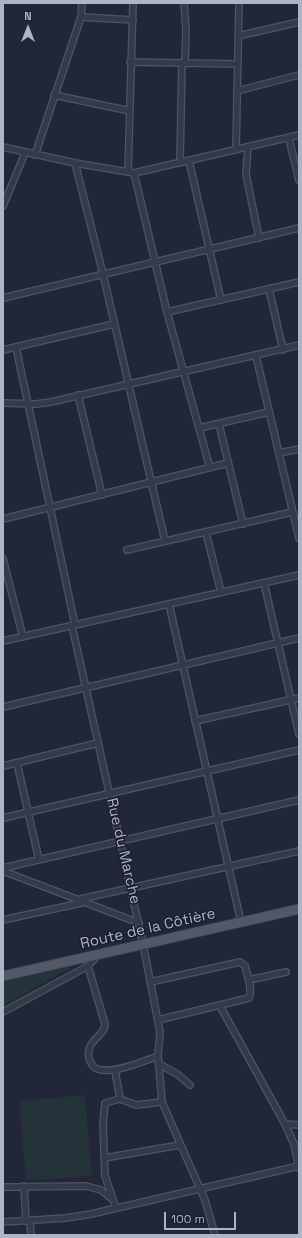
<!DOCTYPE html>
<meta charset="utf-8">
<style>
body{margin:0}
#map{position:relative;width:302px;height:1238px;overflow:hidden;background:#212738;font-family:"Space Grotesk",sans-serif}
canvas{display:block}
.frame{position:absolute;inset:0;border:4px solid #afb4c5;pointer-events:none}
.north{position:absolute;left:8px;top:8px;width:40px;height:40px;-webkit-text-stroke:3px #1a1f2d;paint-order:stroke;rotate:0deg;font-size:11px;font-weight:700;line-height:16px;text-align:center;color:#afb4c5}
.north::after{content:'';display:block;margin:auto;width:14px;height:18px;background:#afb4c5;clip-path:polygon(50% 0,100% 100%,50% 72%,0 100%)}
.scale{position:absolute;left:164px;top:1212px;width:72px;height:18px;box-sizing:border-box;border:2px solid #afb4c5;border-top:0;padding-left:5px;font-size:12px;line-height:14px;white-space:nowrap;color:#afb4c5;-webkit-text-stroke:3px #1a1f2d;paint-order:stroke}
</style>
<div id="map">
<canvas width="302" height="1238"></canvas>
<div class="frame"></div>
<div class="north">N</div>
<div class="scale">100 m</div>
</div>
<script>
const c = document.querySelector('canvas').getContext('2d');
c.lineJoin = 'round';
function paint(path, color) {
  c.fillStyle = color;
  c.fill(path, 'evenodd');
}
function stroke(path, color, width, dash) {
  c.strokeStyle = color;
  c.lineWidth = width;
  c.lineCap = dash ? 'butt' : 'round';
  c.setLineDash(dash || []);
  c.stroke(path);
}
function label(font, color, halo, rows, align = 'center') {
  c.font = font + ' "Space Grotesk",sans-serif';
  c.lineWidth = 3;
  c.setLineDash([]);
  c.textBaseline = 'middle';
  c.strokeStyle = halo;
  c.fillStyle = color;
  for (const [text, x, y, turn = 0] of rows) {
    c.save();
    c.translate(x, y);
    c.rotate((+turn || 0) * Math.PI / 180);
    c.textAlign = isNaN(turn) ? turn : align;
    if (halo) c.strokeText(text, 0, 0);
    c.fillText(text, 0, 0);
    c.restore();
  }
}
paint(new Path2D(`
 M81,962L3,1006V981Z
 M85,1095L92,1176L26,1180L19,1101Z`), '#233339');
const street = new Path2D(`
 M82,3L81,17L133,20
 M184,3L186,29L185,63
 M238,36L299,22
 M130,62L237,64
 M237,91L299,75
 M54,95L130,111
 M289,139L299,180
 M3,147L75,163L134,173L299,135
 M248,147L246,174L259,238
 M236,150L239,3
 M35,155L81,17
 M189,161L221,300
 M75,163L103,274L165,541
 M180,163L182,63
 M128,172L133,3
 M134,173L167,312L210,468
 M3,206L25,153
 M269,289L283,350
 M3,298L299,228
 M167,312L299,282
 M16,347L75,625
 M3,350L114,324
 M256,356L299,538
 M78,395L102,495
 M3,403L36,404L51,402L299,345
 M219,424L243,524
 M199,428L269,412
 M279,453L299,449
 M3,519L228,463
 M206,533L221,592
 M127,550L292,512
 M3,559L23,637
 M264,583L299,734
 M169,604L241,922
 M72,626L143,944L160,1032L158,1056L162,1102L205,1200L215,1235
 M3,641L299,575
 M3,707L299,638
 M195,721L299,698
 M17,763L39,860
 M3,766L98,743
 M3,818L299,750
 M3,868L299,800
 M3,871L139,923
 M76,900L299,851
 M3,920L81,903
 M88,966L105,1024C105,1034 93,1038 90,1047C88,1052 88,1058 91,1063C99,1081 144,1061 158,1056
 M249,980L286,972
 M150,982L240,962L245,966C247,975 253,989 249,998L158,1020
 M220,1006L285,1124L294,1144L299,1168
 M3,1012L88,966L97,956
 M159,1064L177,1074L190,1085
 M115,1070L120,1099
 M285,1124L299,1125
 M104,1158L180,1145
 M24,1186L26,1221
 M3,1187L86,1186L101,1190L113,1200
 M116,1208L105,1176L103,1124L105,1103L120,1099L136,1105L162,1102
 M30,1221L31,1235
 M3,1222L66,1218L91,1214L299,1166`);
const primary = new Path2D(`
 M3,976L299,909`);
stroke(street, '#4f5463', 8);
stroke(primary, '#3e4352', 11);
stroke(street, '#343a48', 5.5);
stroke(primary, '#525868', 9);
label('15px', '#afb4c5', '#1a1f2d', [
 ["Rue du Marche",123,851,77],
 ["Route de la Côtière",148,929,-13]
]);
</script>
